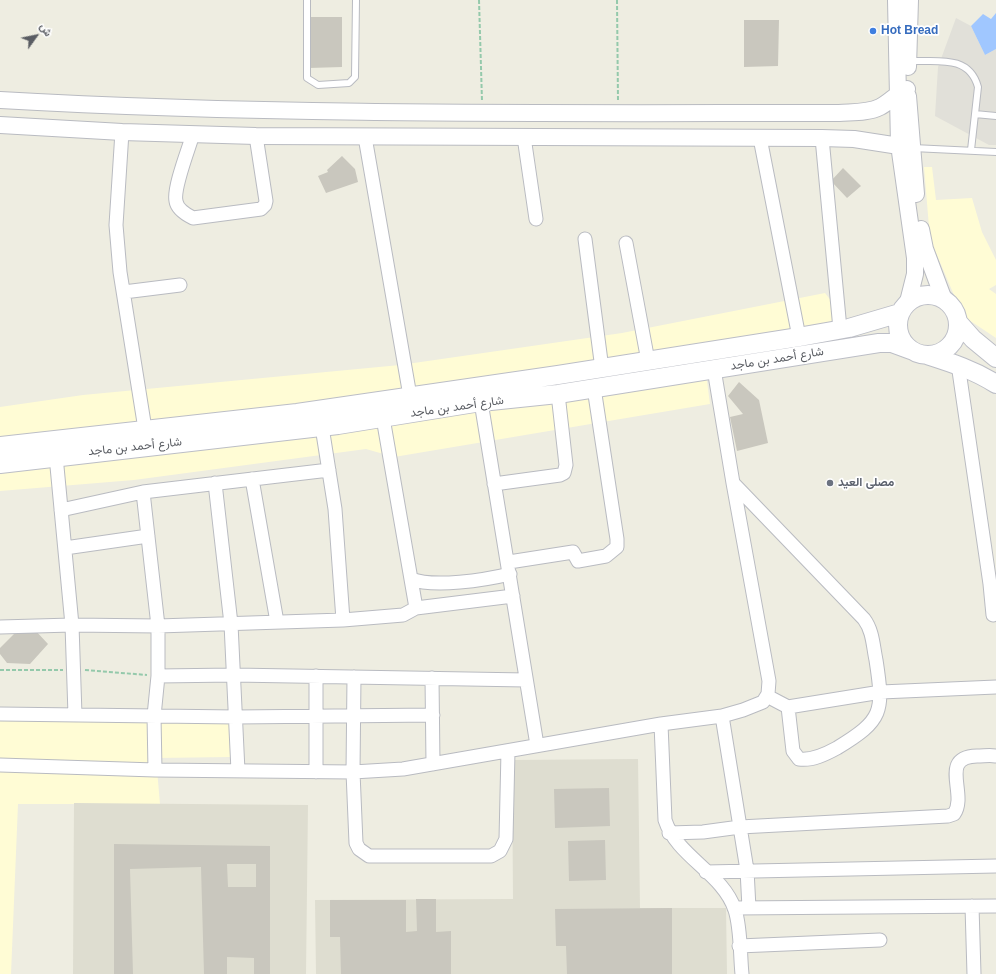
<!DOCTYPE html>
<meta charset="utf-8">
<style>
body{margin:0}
#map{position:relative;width:996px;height:974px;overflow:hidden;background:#eeede1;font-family:Helvetica,Vazirmatn,sans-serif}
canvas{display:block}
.north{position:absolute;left:16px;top:16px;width:40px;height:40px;-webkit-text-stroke:3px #fff;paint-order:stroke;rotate:57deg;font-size:11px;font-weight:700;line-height:16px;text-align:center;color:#5a5d63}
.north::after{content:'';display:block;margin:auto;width:14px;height:18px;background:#5a5d63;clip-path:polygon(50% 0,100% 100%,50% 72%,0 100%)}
</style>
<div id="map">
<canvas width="996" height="974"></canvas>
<div class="north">ش</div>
</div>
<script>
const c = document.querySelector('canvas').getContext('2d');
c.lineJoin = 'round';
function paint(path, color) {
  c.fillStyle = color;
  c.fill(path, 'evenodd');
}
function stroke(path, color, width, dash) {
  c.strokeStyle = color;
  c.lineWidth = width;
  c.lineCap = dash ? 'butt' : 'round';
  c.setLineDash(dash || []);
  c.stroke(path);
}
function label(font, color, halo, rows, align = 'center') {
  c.font = font + ' Helvetica,Vazirmatn,sans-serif';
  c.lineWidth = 3.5;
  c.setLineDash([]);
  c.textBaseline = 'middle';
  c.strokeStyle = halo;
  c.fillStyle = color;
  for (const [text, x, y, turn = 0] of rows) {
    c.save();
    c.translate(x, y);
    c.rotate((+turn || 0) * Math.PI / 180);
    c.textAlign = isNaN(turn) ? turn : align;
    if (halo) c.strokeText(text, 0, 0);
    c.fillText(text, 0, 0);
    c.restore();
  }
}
paint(new Path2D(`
 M924,167H932L936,200L972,198L982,232L996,260V285L989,289L996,294V338L963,316L930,239Z
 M825,293L836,307V321L702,343L710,404L394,457L366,449L134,480L0,491V407L83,395L400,365L622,333Z
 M0,709L229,716L230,757L156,758L160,804H18L11,974H0Z`), '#fffcd5');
paint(new Path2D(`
 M956,18L971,26L985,55L996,49V145H989L935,116L938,67Z`), '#e1e0d9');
paint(new Path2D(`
 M638,759L640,908H726L727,974H316L315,900L513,899L512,760Z
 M74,803L308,805L306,974H73Z`), '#deddd0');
paint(new Path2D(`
 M996,13V49L985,55L971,26L983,14L991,19Z`), '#a0c7ff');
paint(new Path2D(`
 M309,17H342V67L309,68Z
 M744,20H779L778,66L744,67Z
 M342,156L355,169L358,182L326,193L318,176L328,172L327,170Z
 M843,168L861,186L847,198L831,181Z
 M739,382L759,400L768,443L737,451L730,417L743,414L728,396Z
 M20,628L35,630L48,644L30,664L7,663L0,654V648Z
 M609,788L610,826L555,828L554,789Z
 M605,840L606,880L569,881L568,841Z
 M114,844L270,846V974H254V958L227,957V974H204L201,867L130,869L133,974H114ZM227,864H256V887H228Z
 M416,899H436V932L451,931V974H341L340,937H330V900H406V932L417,931Z
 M672,908V974H567L566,946H556L555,909Z`), '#c9c7be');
const service = new Path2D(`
 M307,0V78L318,85L349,83L355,77L356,0
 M909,61C936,62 969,54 978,87L971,150
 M975,114L996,116
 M913,148L996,152`);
const minor = new Path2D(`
 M122,132L116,225L120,272L145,429
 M193,134C189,148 173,188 176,201C177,209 187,215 193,218L261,209L265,205L266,201L256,136
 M365,137L410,396
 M524,137L536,219
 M760,138L799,337
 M822,138L840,329
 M585,239L602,369
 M626,243L648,361
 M124,292L180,285
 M958,364L990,584L993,615
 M481,402L537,745
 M383,418L416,608
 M322,427L335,509L343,620
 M56,456L72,625L75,715
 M252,479L277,622
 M215,483L231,624L238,771
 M733,483L864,619C873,631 873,646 876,660C884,712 883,720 837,748C826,754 812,761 799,759L793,751L788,707
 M494,484L560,475L564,473L566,465L558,394
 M143,492L158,626V676L154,716L155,770
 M61,510L143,492L329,470
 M65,548L148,536
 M509,562L573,552L578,561L606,556L617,547V539L594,388
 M411,579C434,588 485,580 510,574
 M0,627L72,625L158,626L343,620L403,615L416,608L513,596
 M158,676L234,675L526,680
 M316,676V772
 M354,677L353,772L356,843L359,849L369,856H491L500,851L506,839L508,751
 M432,678L433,764
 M767,696L788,707L881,692L996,687
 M0,714L236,717L433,715
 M722,716L747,870L749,908
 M661,724L665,820C677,857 723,873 735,910C741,928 740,955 742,974
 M0,765L155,770L353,772L403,769L661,724L722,716L743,710L763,702L768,694L769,681L733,483L714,369
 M669,833L703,832L740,827L948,816L954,814C968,794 938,757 977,756C984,756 990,755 996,756
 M706,872L996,866
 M972,906L974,974
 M734,908L996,906
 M739,946L880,940`);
const tertiary = new Path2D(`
 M896,0L899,145L915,258V274L908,302
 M908,67L910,0
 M908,96L916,194
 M0,100C279,116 560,113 839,113C853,112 868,113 880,107C890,102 897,93 907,89
 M0,125L122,132L256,136L822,138L854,139L912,148
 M921,229L925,249L944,300`);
const secondary = new Path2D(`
 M898 325a30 30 0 1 1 60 0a30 30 0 1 1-60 0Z
 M958,322L973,339L996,358
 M927,355C952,363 974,370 996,384
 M0,446L297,413L558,375L799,337L849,328L900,313
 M0,464L338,425L481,402L558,394L879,343H892L911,350`);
stroke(service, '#b9bbc1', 8);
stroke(minor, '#b9bbc1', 15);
stroke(tertiary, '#b9bbc1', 18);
stroke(secondary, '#bcbec6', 20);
stroke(new Path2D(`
 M479,0L482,101
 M617,0L618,101
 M0,670H63
 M85,670L147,675`), '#94c9ab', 2, [4, 2]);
stroke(service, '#fff', 6);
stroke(minor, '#fff', 13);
stroke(tertiary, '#fff', 16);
stroke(secondary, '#fff', 18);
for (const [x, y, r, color] of [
 [873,31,4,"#3f7fe0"],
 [830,483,4,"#6b7280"]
]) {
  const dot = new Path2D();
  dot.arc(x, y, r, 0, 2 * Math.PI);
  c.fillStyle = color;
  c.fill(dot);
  stroke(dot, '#fff', 1.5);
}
label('bold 12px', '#366cbe', '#fff', [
 ["Hot Bread",881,31]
], 'left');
label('12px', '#5a5d63', '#fff', [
 ["شارع أحمد بن ماجد",777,359,-9],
 ["شارع أحمد بن ماجد",457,407,-8],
 ["شارع أحمد بن ماجد",135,447,-6]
]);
label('bold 12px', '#5b616d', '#fff', [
 ["مصلى العيد",838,483]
], 'left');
</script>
